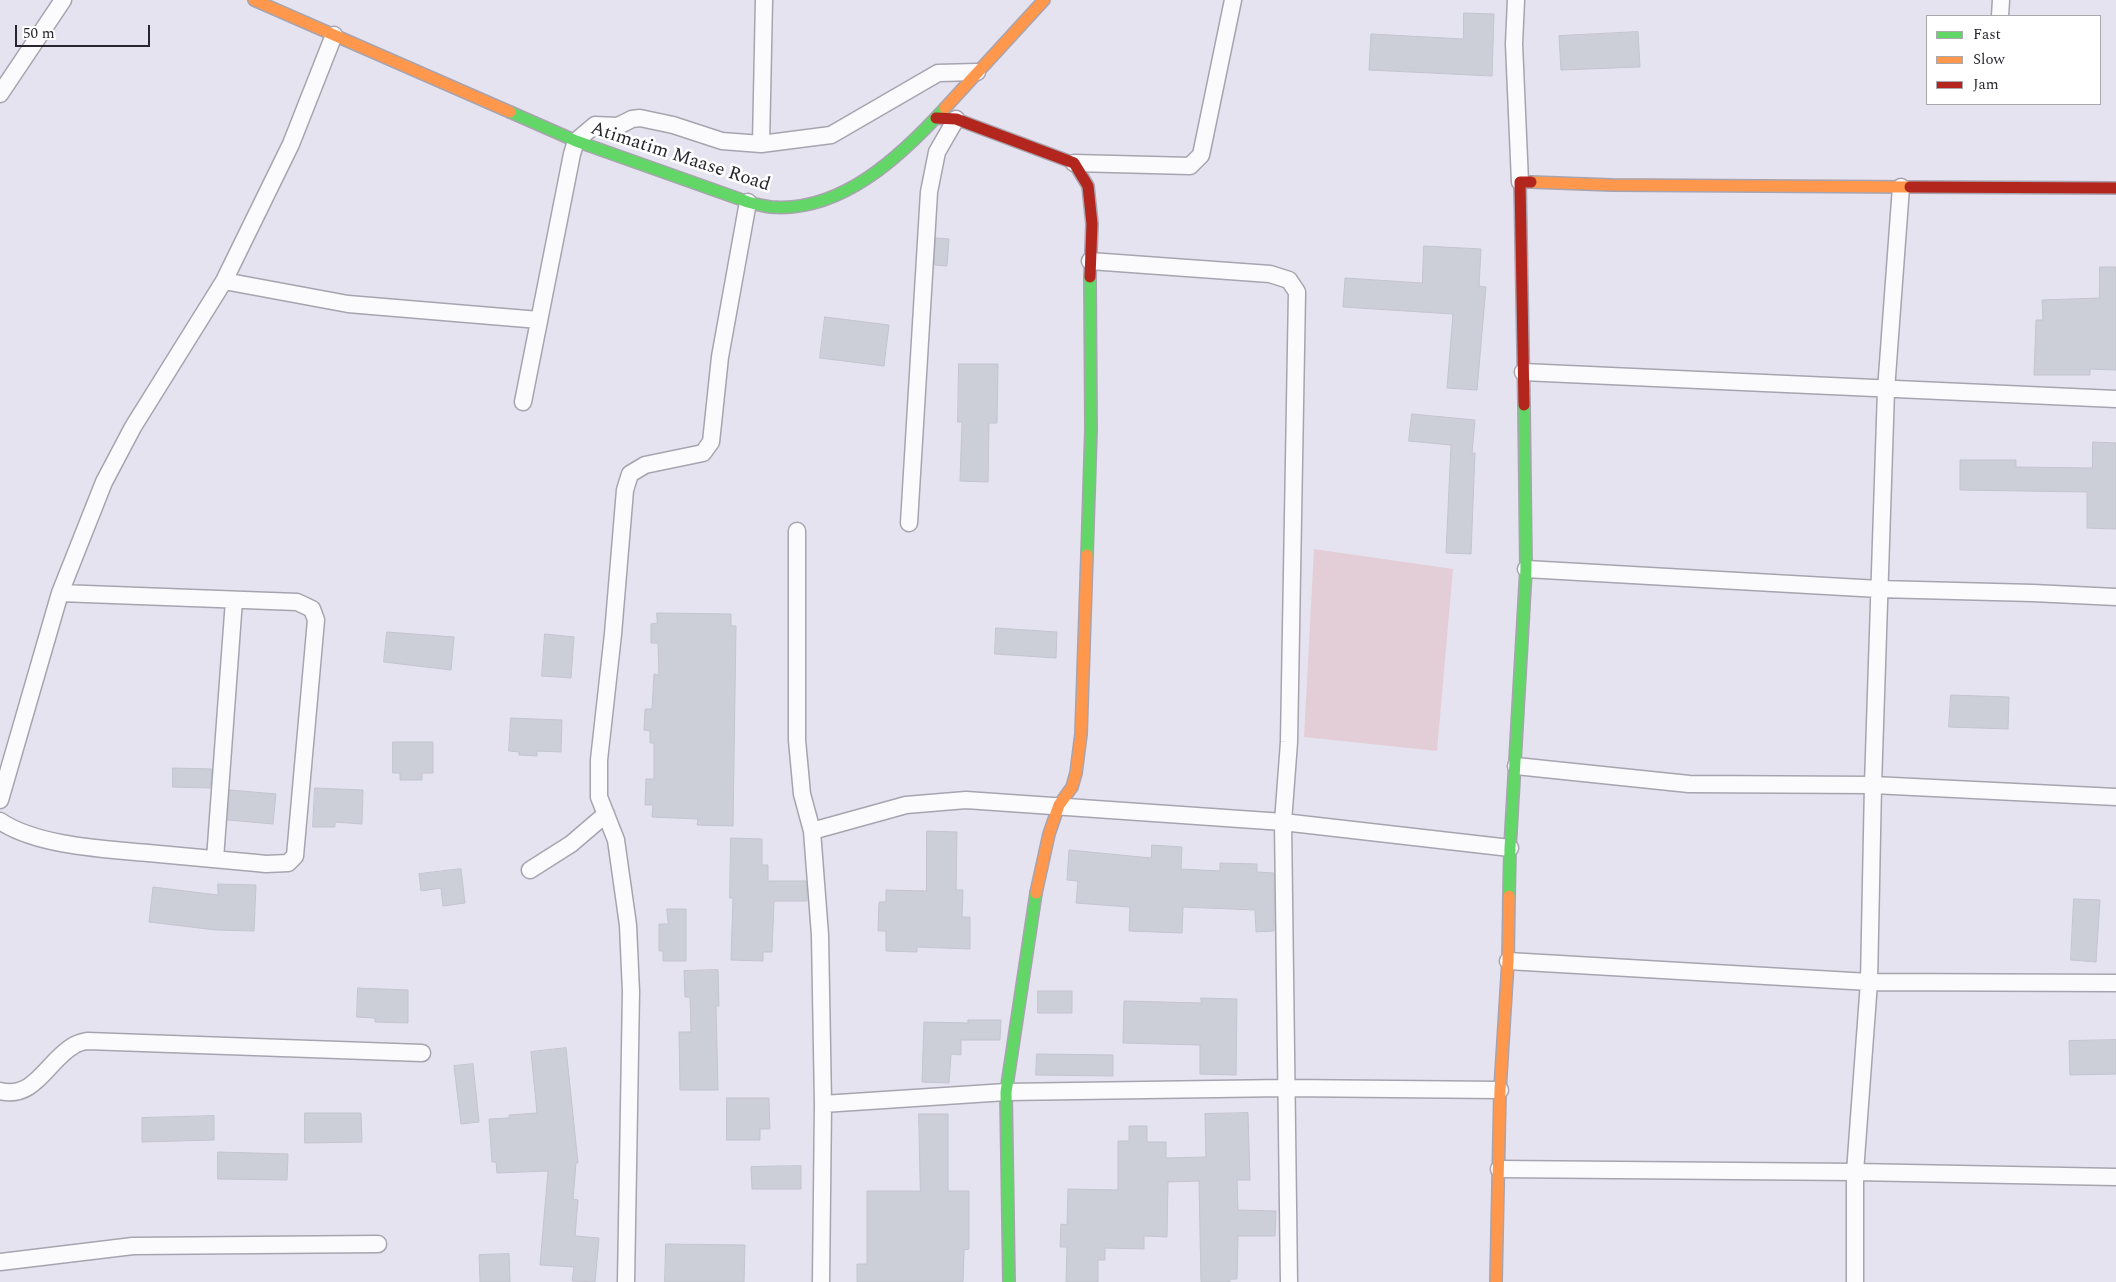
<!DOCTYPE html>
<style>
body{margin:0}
#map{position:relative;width:2116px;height:1282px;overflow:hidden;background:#e6e3f0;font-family:Spectral,serif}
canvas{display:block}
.legend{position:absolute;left:1926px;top:15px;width:175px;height:90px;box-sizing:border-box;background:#fff;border:1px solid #a9a8ac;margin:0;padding:6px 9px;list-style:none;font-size:15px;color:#28252f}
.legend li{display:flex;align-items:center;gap:10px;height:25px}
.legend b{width:25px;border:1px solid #a9a8ac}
.scale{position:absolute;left:15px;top:25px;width:135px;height:22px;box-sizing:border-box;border:2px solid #28252f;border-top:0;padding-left:6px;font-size:15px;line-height:18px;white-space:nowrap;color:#28252f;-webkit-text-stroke:4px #fff;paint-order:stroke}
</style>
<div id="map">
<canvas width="2116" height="1282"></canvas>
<ul class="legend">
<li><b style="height:6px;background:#63d668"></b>Fast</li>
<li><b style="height:6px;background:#ff974d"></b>Slow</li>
<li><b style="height:6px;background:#b3261e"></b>Jam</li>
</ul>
<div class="scale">50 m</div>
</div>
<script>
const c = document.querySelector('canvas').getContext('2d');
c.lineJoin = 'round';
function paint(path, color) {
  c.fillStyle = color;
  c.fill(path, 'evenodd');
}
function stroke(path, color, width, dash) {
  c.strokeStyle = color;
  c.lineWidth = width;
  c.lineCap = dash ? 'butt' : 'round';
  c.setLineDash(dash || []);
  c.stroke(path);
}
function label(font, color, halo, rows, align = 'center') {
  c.font = font + ' Spectral,serif';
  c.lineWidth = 5;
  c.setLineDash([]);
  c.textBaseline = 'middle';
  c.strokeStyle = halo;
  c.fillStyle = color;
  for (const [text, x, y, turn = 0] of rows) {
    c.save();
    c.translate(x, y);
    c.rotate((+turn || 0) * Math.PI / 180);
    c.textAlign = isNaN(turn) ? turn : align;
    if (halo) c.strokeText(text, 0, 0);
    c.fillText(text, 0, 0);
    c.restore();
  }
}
paint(new Path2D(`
 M1314,549L1453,569L1437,751L1304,737Z`), '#e3ced7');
const building = new Path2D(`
 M1464,13L1494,14L1492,76L1369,70L1371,34L1463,39Z
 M1638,32L1640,67L1561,70L1559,36Z
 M936,238L949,239L947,266L935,265Z
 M1424,246L1481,249L1479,286L1486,287L1477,390L1447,388L1453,314L1343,307L1345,278L1422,283Z
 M2100,267H2116V370L2090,369V375H2034L2036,320H2043L2042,300L2099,298Z
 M825,317L889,325L884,366L820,358Z
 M959,364H998L997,423H989L988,482L960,481L962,422H958Z
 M1412,414L1475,420L1472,453H1475L1471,554L1446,553L1451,445L1409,441Z
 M2093,442L2116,443V529L2087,528V492L1960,490V460H2016V467L2092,468Z
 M657,613L731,614V626H736L733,826L697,825L698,819L652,817L653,805H645L646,779H654V743H650V731L644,730L645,709H652L654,674L659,675L658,643H651V624L657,623Z
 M996,628L1057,632L1056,658L995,654Z
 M387,632L454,637L451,670L384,662Z
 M545,634L574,637L571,678L542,676Z
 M1951,695L2009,697L2008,729L1949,727Z
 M511,718L562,720L561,752L537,751V756L519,755V752L509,751Z
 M393,742H433V773H422V780H400V773H393Z
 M173,768L212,769L210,788L173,787Z
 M315,788L363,790L362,824L335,822V827H313Z
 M230,790L276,794L273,824L228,820Z
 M927,831L957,832L956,890H963L962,917H970V949L917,947V952L886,951V931H878L879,902H886V890L926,891Z
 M731,838L762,839V865H768V881H806L807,901H774L772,952H763V961L731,960L733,898H730Z
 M1152,845L1182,847L1181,869L1220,871V863L1257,864V872L1274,873V931L1256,932L1255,910L1183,907L1182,933L1129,931L1130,907L1076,903L1078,881L1067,880L1069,850L1151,858Z
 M461,869L465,903L443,906L441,888L421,891L419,874Z
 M218,884L256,885L254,931L216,930L149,922L153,887L218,895Z
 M2074,899L2100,900L2096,962L2071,960Z
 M667,909H686V961H663V951H659V924H668Z
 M718,970L719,1006H716L718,1090H680L679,1032H691L690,997H685L684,971Z
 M358,988L408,990V1023L375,1022V1018L357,1017Z
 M1038,991H1072V1013H1038Z
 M1201,998L1237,999L1236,1075L1200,1074V1045L1123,1043L1124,1001L1201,1003Z
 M968,1020H1001L1000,1040H961V1055L951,1054L949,1083L922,1082L924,1022L968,1023Z
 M2116,1040V1074L2070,1075L2069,1041Z
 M566,1048L578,1163H576L573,1199L578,1200L575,1236L599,1238L595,1282L572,1281L574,1267L540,1265L548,1171L497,1173L496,1162H492L489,1119L509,1118V1115L537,1113L531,1052Z
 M1037,1054L1113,1055V1076L1036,1075Z
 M473,1064L479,1122L461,1124L454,1066Z
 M727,1098H769L770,1129H760V1140H727Z
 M305,1113H361L362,1142L305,1143Z
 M1248,1113L1250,1180H1237L1238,1210L1276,1211L1275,1236H1238L1237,1279H1230V1282H1201L1199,1181L1168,1182L1167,1237L1144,1236V1249L1105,1248V1260H1098V1282H1066L1067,1247H1060L1061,1224L1067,1225L1068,1189L1118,1190V1141H1129V1126H1147V1142H1166V1158L1206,1157L1205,1114Z
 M919,1114H948V1191H969V1249L964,1250L963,1282H857V1264H867V1191H920Z
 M214,1116V1140L142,1142V1118Z
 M218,1152L288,1154L287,1180L218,1179Z
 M801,1166V1189H752L751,1167Z
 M666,1244L745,1245L744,1282H665Z
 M509,1254L510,1282H480L479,1255Z`);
paint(building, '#ccced8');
stroke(building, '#c3c4ce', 1);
const street = new Path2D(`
 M1516,0L1514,44L1520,182
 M2000,16L2001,0
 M0,94L63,0
 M761,144L764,0
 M1074,163L1190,166L1201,155L1233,0
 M1090,261L1270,274L1289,280L1297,292L1289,742L1283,822L1289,1282
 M224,281L348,304L539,320
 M1523,372L2116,399
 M523,402L572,154L576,141L595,125L618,126L632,119L640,118L673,125L722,141L761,144L831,135L938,73L977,72
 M909,523L929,192L937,152L956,119
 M797,531V740L802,794L812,831L820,935L823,1104L821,1282
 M1526,569L1879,589L2033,593L2116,597
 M1516,766L1689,784L1873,785L2116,797
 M0,800L60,593L104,482L133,427L224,281L291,144L334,35
 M0,821C37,846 104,849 148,853C188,857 227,860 266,864L288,863L295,856L316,620L312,609L297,602L60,593
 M812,831L906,805L966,800L1283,822L1510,848
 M215,859L234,600
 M530,870L571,844L606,814
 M1508,961L1869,982L2116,983
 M0,1091C35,1100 48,1060 73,1046C77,1043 82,1042 87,1041L422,1053
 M823,1104L1006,1092L1285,1088L1500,1090
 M1499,1169L1855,1172L2116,1177
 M0,1262L133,1246L378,1244
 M626,1282L631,992L628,925L616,840L599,797V760L613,634L625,490L630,474L645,465L703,453L711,442L720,357L748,202
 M1855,1282V1172L1869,982L1873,785L1886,390L1901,187`);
const fast = new Path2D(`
 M510,112L576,141L748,202C755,204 763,206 771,207C841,213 901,156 945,108
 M1087,555L1091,429L1090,277
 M1509,896L1510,848L1526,569L1524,405
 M1009,1282L1006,1092L1036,893`);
const slow = new Path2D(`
 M254,0L510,112
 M945,108L1044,0
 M1531,182L1612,185L1910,187
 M1036,893L1049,834L1059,805L1072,787L1076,773L1081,734L1087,555
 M1496,1282L1500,1090L1508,961L1509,896`);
const jam = new Path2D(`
 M936,118L956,119L1074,163L1088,186L1092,224L1090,277
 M1910,187L2116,188
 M1524,405L1520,182H1531`);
stroke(street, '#a7a4af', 19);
stroke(fast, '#a7a4af', 14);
stroke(slow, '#a7a4af', 14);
stroke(jam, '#a7a4af', 14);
stroke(street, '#fbfbfd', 16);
stroke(fast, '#63d668', 11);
stroke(slow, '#ff974d', 11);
stroke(jam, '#b3261e', 11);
label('19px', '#28252f', '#fff', [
 ["Atimatim Maase Road",680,158,18]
]);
</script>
